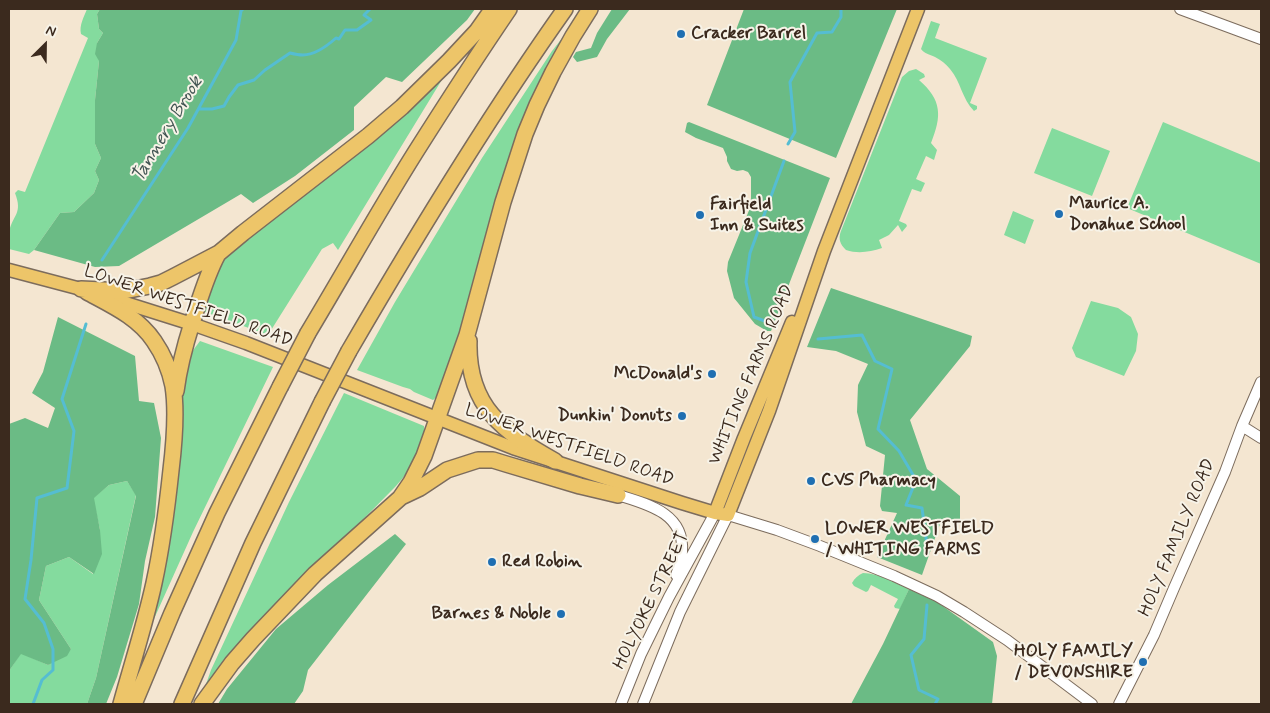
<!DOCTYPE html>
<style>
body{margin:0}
#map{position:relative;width:1270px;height:713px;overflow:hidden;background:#f4e6d1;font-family:Mynerve,sans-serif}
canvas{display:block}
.frame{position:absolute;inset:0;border:10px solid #3b2a1e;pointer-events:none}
.north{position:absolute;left:20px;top:20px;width:50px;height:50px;-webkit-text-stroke:4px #f7f3e8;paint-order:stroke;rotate:23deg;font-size:14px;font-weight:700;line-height:20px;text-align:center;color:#3b2a1e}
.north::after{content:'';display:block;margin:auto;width:18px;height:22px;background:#3b2a1e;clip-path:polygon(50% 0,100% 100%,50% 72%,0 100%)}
</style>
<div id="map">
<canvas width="1270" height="713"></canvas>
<div class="frame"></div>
<div class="north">N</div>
</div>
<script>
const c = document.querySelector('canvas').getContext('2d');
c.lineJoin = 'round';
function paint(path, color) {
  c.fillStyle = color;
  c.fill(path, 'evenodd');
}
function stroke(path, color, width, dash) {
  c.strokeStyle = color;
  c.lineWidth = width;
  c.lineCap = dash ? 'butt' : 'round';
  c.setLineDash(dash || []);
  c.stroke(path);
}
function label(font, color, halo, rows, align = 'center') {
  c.font = font + ' Mynerve,sans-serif';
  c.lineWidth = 4;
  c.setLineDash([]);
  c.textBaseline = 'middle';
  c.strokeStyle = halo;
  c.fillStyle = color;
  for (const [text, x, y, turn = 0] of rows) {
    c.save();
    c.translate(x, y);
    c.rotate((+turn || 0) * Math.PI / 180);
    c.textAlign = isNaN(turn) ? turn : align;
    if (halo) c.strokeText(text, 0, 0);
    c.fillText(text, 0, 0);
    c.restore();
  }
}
paint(new Path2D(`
 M87,9H100L97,14L99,29L103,33L97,43L99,61L95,100V144L101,158L95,171L99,180L94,193L74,212L60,213L34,250L29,254L9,249C9,244 8,237 9,232C13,214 23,214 15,193L18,190L25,192L88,38L81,34C79,25 84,17 87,9Z
 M931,21L940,24L935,38L987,58L970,103L977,106V109L974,111C962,99 961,82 950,69C946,64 941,60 935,57C929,54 925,54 921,49Z
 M563,37L548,66L460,345L440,394L433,400L414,392L410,389L403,387L357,370L395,302L482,158L552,51Z
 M916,69L924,74L925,77L919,80C942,100 942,116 931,143L937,150L934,160L926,156L916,179L925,183L921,192L912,189L899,221L906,224L907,226L902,232L898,225L889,235L879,240L882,248C870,252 858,254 846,250C840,244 838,239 841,231L902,77L909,71Z
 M443,78L338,250L333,243L322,249L268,335L202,311L221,263L229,251L375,137Z
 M1163,122L1261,163V264L1127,208Z
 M1052,128L1110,151L1092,196L1034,173Z
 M1013,211L1034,220L1025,244L1004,235Z
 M1091,301L1118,308L1131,317L1138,334L1136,351L1124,376L1076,357L1072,348Z
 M200,341L273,367L193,532L145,639L177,455L184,376L187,362L194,349Z
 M344,393L424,426C426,437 414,460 408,470C405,476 400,481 396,486L246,638L205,687L211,670L289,502Z
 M127,481L136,495L96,678L87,704H9V671L21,653L48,665L71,649L39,600L46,566L69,557L93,574L100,530L93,498L109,485Z
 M863,573C879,573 894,583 909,589L900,609L895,608L894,606L898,599L871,585L868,591L866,592L854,586L852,583C855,578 858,575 863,573Z`), '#84db9e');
paint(new Path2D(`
 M100,9H475L467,20L402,82L386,77L354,107V130L295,176L253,203L241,194L119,266L95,267L34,250L60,213L74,212L94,193L99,180L95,171L101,158L95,144V100L99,61L95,54L97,43L103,33L99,29L97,14Z
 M612,9H630L607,39L597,57L577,62L573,57L576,52L591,48L597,33Z
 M744,9H897L836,158L707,105Z
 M689,122L830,178L771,331H767L755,324L734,298L727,271L728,262L750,208L751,198V177L748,172L743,170L737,171L731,169L727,161V157L723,148L696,138L685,132L687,123Z
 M831,288L972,336L970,346L910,420L927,469L960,496V522L940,524L922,575L877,557L897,513L882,511L880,506L885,455L866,446L857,412L858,385L868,364L836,351L807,347Z
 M58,317L135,356L139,401L154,403L161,438L155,517L145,561L139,604L117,677L106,704H87L96,678L136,496L127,481L109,485L94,498L100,530L102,554L94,574L69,557L46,566L39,600L71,649L67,656L48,665L21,654L9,671V424L25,418L48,428L55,408L32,393L43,372Z
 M395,534L406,544L308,670L303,691L294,704H218L227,689L276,629L328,585Z
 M909,589L937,602L993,642L997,656L992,704H851L883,644Z`), '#6bbb85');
stroke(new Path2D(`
 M199,109H212L224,106L229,97L238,85L254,80L265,70L290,53C294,54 299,55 303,55C315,55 327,46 336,38L339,39L345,30H357L371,20L364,15L370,9
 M788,144L795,132L790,82L817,33L832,32L841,17V9
 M102,260L188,128L236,40L241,11L243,9
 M770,323L754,317L746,282L750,253L784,161
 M818,339L862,335L875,361L892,369L878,429L899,451L916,480L906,505L922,508L927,545
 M927,605L924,639L911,655L919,690L938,699L935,704
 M33,704L42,680L53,670V649L44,623L25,599L31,560L37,498L67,488L74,431L62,399L86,324`), '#55bdd2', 3);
const minor = new Path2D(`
 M1180,9L1261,39
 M1242,426L1261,438
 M614,493L618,495C647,504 685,513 682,552C682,560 679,567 676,575
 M621,704L641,654L669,597L715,513
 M643,704L680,612L728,515L777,530L820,546L894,576L937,596L964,612L1007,640L1092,704
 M1119,704L1154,635L1174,588L1225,472L1242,426L1261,382`);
const major = new Path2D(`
 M9,270L81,289L192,324L246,343L513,448L682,503L715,513L728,515L769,411L824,251L918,9
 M715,513L744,438L792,322`);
const highway = new Path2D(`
 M81,289L124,291L150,286L161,283L173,277L219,253L243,233L368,136L402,107L449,61L477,31L489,14L497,9
 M87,292C111,305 138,317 154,341C163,354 170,371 173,386C177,411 174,445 171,470C167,508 162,546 154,583C145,624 132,664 121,704
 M308,333C344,273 378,212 415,153C446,104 477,56 509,9
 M469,341C467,407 504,432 555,461
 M349,351C417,234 487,119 565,9
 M176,391C179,368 185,345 192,323C200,299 206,276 218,254
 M401,497L420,488L447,470L478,460H493L506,464L580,486L618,495
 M134,704L172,613L217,513L280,387
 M182,704L253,543L322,402
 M202,704L232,663L253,639L315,574L400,498L411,482L424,456L467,335L503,202L525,134L537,105L553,72L573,36L590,9`);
stroke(minor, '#7c6c5d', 12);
stroke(major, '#7c6c5d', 15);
stroke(highway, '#7c6c5d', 18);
stroke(minor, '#fff', 10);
stroke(major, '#edc569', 12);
stroke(highway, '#edc569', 15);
const highwayBridge = new Path2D(`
 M280,387L308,333
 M322,402L349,351`);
stroke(highwayBridge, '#7c6c5d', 18, []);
stroke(highwayBridge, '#edc569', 15);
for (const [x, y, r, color] of [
 [681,34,5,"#1f6fb2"],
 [1059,214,5,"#1f6fb2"],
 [700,215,5,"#1f6fb2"],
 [712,374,5,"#1f6fb2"],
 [682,416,5,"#1f6fb2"],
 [811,481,5,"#1f6fb2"],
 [815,539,5,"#1f6fb2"],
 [492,562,5,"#1f6fb2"],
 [561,614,5,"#1f6fb2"],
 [1143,662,5,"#1f6fb2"]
]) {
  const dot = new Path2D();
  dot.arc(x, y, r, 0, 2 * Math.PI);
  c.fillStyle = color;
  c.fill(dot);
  stroke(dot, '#f7f3e8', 2);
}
label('bold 18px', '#3b2a1e', '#f7f3e8', [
 ["Cracker Barrel",691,34],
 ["Maurice A.",1069,204],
 ["Donahue School",1069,225],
 ["Fairfield",710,205],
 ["Inn & Suites",710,226],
 ["McDonald's",702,374,"right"],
 ["Dunkin' Donuts",672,416,"right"],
 ["CVS Pharmacy",821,481],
 ["LOWER WESTFIELD",825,529],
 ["/ WHITING FARMS",825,550],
 ["Red Robin",502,562],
 ["Barnes & Noble",551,614,"right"],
 ["HOLY FAMILY",1133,652,"right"],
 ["/ DEVONSHIRE",1133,673,"right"]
], 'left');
label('18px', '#3b2a1e', '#f7f3e8', [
 ["LOWER WESTFIELD ROAD",188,307,19],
 ["WHITING FARMS ROAD",752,375,-67],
 ["LOWER WESTFIELD ROAD",569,446,19],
 ["HOLY FAMILY ROAD",1178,538,-67],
 ["HOLYOKE STREET",652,601,-64]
]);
label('italic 19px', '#435654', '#f7f3e8', [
 ["Tannery Brook",168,130,-59]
]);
</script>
